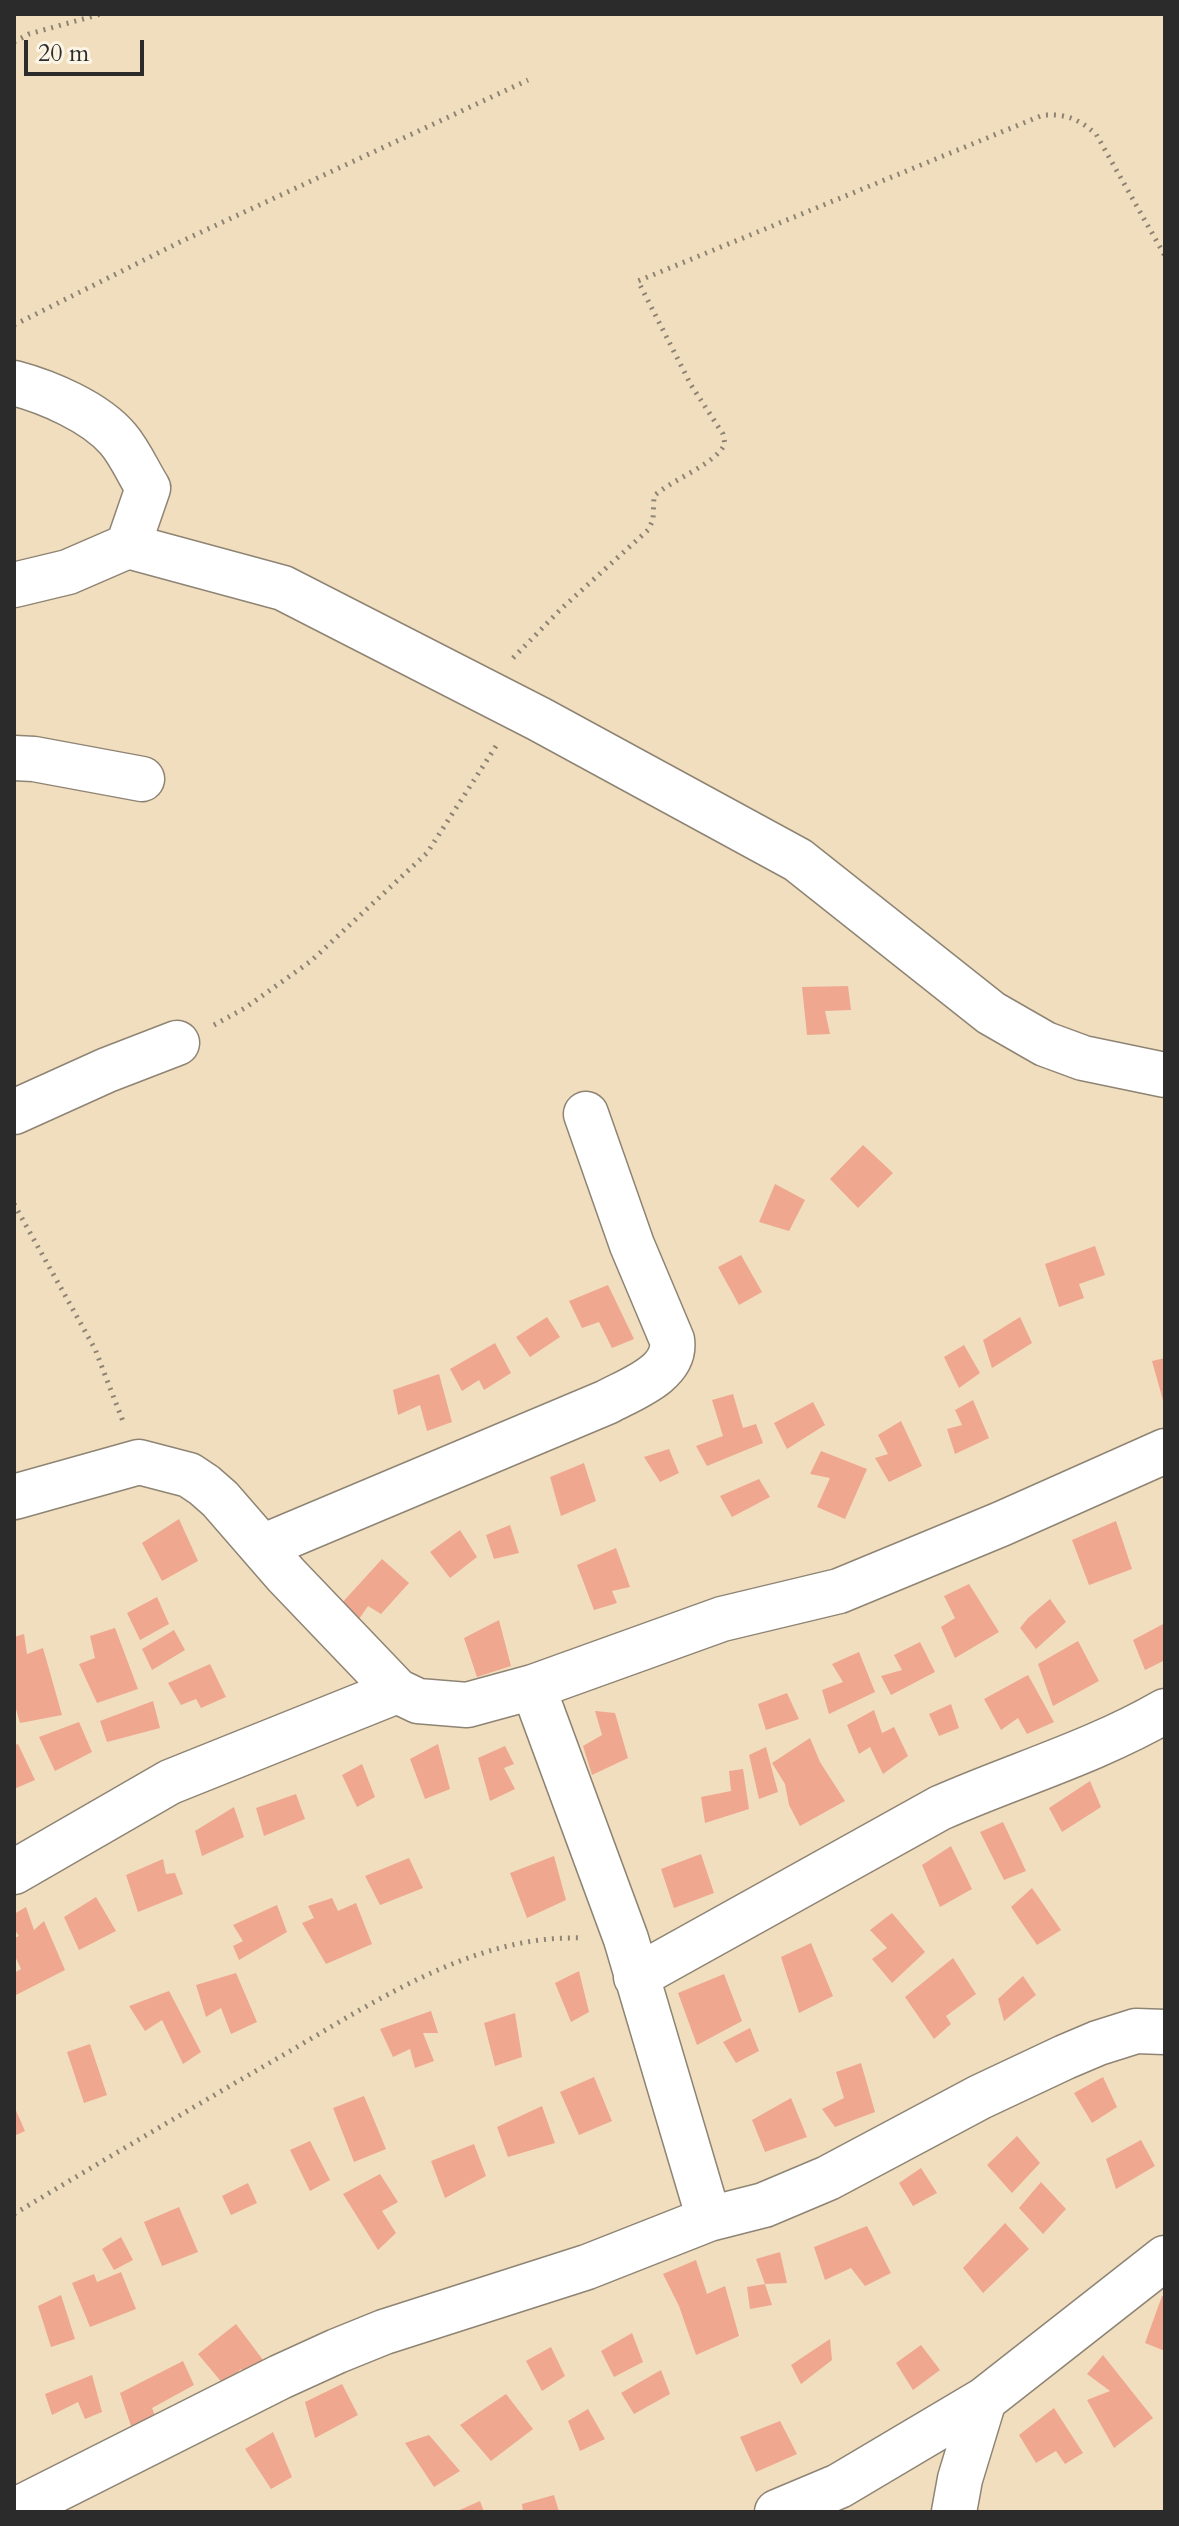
<!DOCTYPE html>
<style>
body{margin:0}
#map{position:relative;width:1179px;height:2526px;overflow:hidden;background:#f1debe;font-family:Cardo,serif}
canvas{display:block}
.frame{position:absolute;inset:0;border:16px solid #2b2b2b;pointer-events:none}
.scale{position:absolute;left:24px;top:40px;width:120px;height:36px;box-sizing:border-box;border:4px solid #2b2b2b;border-top:0;padding-left:10px;font-size:24px;line-height:28px;white-space:nowrap;color:#2b2b2b;-webkit-text-stroke:6px #fcf5e5;paint-order:stroke}
</style>
<div id="map">
<canvas width="1179" height="2526"></canvas>
<div class="frame"></div>
<div class="scale">20 m</div>
</div>
<script>
const c = document.querySelector('canvas').getContext('2d');
c.lineJoin = 'round';
function paint(path, color) {
  c.fillStyle = color;
  c.fill(path, 'evenodd');
}
function stroke(path, color, width, dash) {
  c.strokeStyle = color;
  c.lineWidth = width;
  c.lineCap = dash ? 'butt' : 'round';
  c.setLineDash(dash || []);
  c.stroke(path);
}
paint(new Path2D(`
 M848,986L851,1010L825,1011L830,1034L807,1035L802,987Z
 M863,1145L893,1173L858,1208L830,1179Z
 M775,1184L805,1200L789,1231L759,1222Z
 M1095,1246L1105,1275L1079,1284L1084,1298L1059,1307L1045,1264Z
 M741,1255L762,1292L739,1305L718,1267Z
 M608,1285L634,1339L612,1348L599,1322L582,1328L569,1301Z
 M547,1317L560,1337L530,1357L516,1337Z
 M1020,1317L1032,1343L992,1368L983,1340Z
 M495,1343L511,1373L484,1390L479,1380L462,1391L450,1369Z
 M964,1345L980,1373L959,1388L944,1357Z
 M1165,1358V1404H1164L1152,1361Z
 M439,1374L452,1422L427,1431L420,1405L398,1415L393,1390Z
 M733,1394L743,1428L756,1424L763,1443L707,1466L696,1446L723,1436L712,1400Z
 M973,1400L989,1438L955,1454L947,1429L962,1425L955,1410Z
 M813,1402L825,1425L787,1449L774,1423Z
 M901,1421L922,1466L889,1482L875,1458L888,1454L878,1435Z
 M669,1449L679,1473L660,1482L644,1457Z
 M821,1451L867,1469L845,1519L817,1507L830,1478L810,1474Z
 M584,1463L596,1501L561,1516L550,1477Z
 M759,1479L770,1497L732,1517L720,1496Z
 M179,1519L198,1561L162,1581L142,1543Z
 M1116,1521L1132,1569L1089,1585L1072,1540Z
 M510,1525L519,1553L494,1559L486,1535Z
 M460,1530L477,1557L450,1578L430,1552Z
 M616,1548L630,1587L612,1591L617,1603L594,1610L577,1565Z
 M382,1559L409,1583L381,1614L368,1606L357,1622L340,1605Z
 M969,1584L999,1632L955,1658L941,1627L955,1618L944,1596Z
 M157,1597L169,1624L140,1640L127,1613Z
 M1050,1599L1066,1622L1036,1649L1020,1628L1028,1618Z
 M499,1620L511,1666L477,1677L464,1638Z
 M1165,1623V1660L1145,1670L1133,1640Z
 M115,1628L138,1689L97,1703L79,1664L95,1658L90,1636Z
 M174,1630L185,1650L152,1670L142,1649Z
 M24,1634L27,1654L43,1648L62,1715L20,1723L14,1702V1637Z
 M1078,1641L1099,1681L1053,1706L1038,1664Z
 M920,1642L935,1672L891,1695L881,1676L902,1670L894,1655Z
 M859,1652L875,1692L829,1714L822,1690L843,1682L832,1664Z
 M210,1664L226,1697L201,1708L196,1699L181,1705L168,1683Z
 M1028,1675L1054,1722L1027,1734L1018,1718L1001,1730L984,1699Z
 M787,1693L799,1719L766,1730L758,1704Z
 M153,1701L160,1728L107,1742L100,1721Z
 M951,1704L959,1728L939,1736L929,1714Z
 M874,1710L882,1733L894,1727L908,1756L883,1774L870,1747L859,1754L847,1725Z
 M595,1711L615,1713L628,1758L592,1775L583,1746L602,1735Z
 M79,1722L92,1752L55,1771L39,1737Z
 M810,1738L820,1762L845,1801L800,1826L789,1805L785,1784L772,1763Z
 M18,1744L35,1780L14,1789V1745Z
 M438,1744L450,1789L425,1799L410,1759Z
 M505,1746L514,1764L504,1768L515,1789L490,1801L478,1758Z
 M766,1747L778,1792L759,1799L749,1755Z
 M362,1764L375,1797L357,1807L342,1775Z
 M743,1769L749,1809L705,1823L701,1797L731,1791L729,1771Z
 M1090,1781L1101,1807L1062,1832L1049,1808Z
 M296,1794L305,1819L264,1836L256,1808Z
 M234,1807L244,1837L202,1856L195,1831Z
 M1003,1822L1026,1871L1004,1880L980,1832Z
 M951,1846L972,1889L940,1907L922,1865Z
 M701,1854L714,1893L674,1908L661,1869Z
 M554,1856L566,1900L527,1918L510,1873Z
 M409,1858L423,1888L380,1905L365,1876Z
 M163,1859L166,1874L175,1873L183,1894L138,1912L126,1875Z
 M1032,1888L1061,1930L1037,1945L1011,1907Z
 M96,1897L116,1931L79,1950L64,1917Z
 M332,1898L338,1911L356,1903L372,1944L326,1964L302,1923L314,1918L308,1906Z
 M277,1905L287,1932L239,1960L233,1946L243,1941L233,1925Z
 M26,1907L34,1930L44,1921L65,1970L14,1996V1973L21,1969L14,1954V1938L19,1936L14,1929V1914Z
 M892,1913L925,1952L892,1983L872,1959L887,1948L870,1930Z
 M811,1943L833,1996L799,2013L781,1957Z
 M953,1958L976,1994L946,2016L951,2024L934,2039L905,1997Z
 M579,1971L589,2012L571,2022L555,1983Z
 M236,1973L257,2022L231,2034L221,2008L206,2017L196,1985Z
 M724,1974L742,2021L697,2045L678,1993Z
 M1023,1976L1036,1995L1004,2021L998,1999Z
 M169,1991L201,2052L183,2064L162,2020L145,2031L129,2006Z
 M431,2011L438,2033H423L434,2061L415,2068L410,2049L393,2057L380,2029Z
 M515,2013L522,2057L495,2066L484,2023Z
 M750,2028L759,2051L736,2063L723,2042Z
 M90,2044L107,2095L84,2103L67,2052Z
 M861,2063L875,2112L835,2127L822,2109L844,2098L836,2072Z
 M594,2077L612,2121L579,2135L560,2092Z
 M1103,2077L1117,2107L1092,2123L1074,2093Z
 M364,2096L386,2149L354,2162L333,2108Z
 M791,2098L807,2137L765,2152L752,2120Z
 M14,2106L25,2131L14,2136Z
 M542,2106L555,2143L508,2157L497,2127Z
 M1017,2136L1040,2163L1012,2193L987,2165Z
 M1141,2140L1155,2166L1116,2189L1106,2159Z
 M310,2141L330,2180L310,2191L290,2150Z
 M474,2144L486,2176L445,2198L431,2161Z
 M921,2168L937,2193L913,2206L899,2183Z
 M380,2174L398,2202L382,2211L396,2233L378,2250L343,2194Z
 M1041,2182L1066,2209L1043,2234L1019,2208Z
 M248,2183L257,2203L231,2215L222,2196Z
 M179,2207L198,2252L162,2266L144,2222Z
 M1005,2223L1029,2249L983,2293L963,2268Z
 M867,2226L891,2273L865,2286L851,2268L825,2280L814,2247Z
 M121,2237L133,2260L114,2270L102,2249Z
 M780,2252L787,2283L765,2284L756,2259Z
 M696,2260L707,2294L725,2286L739,2336L696,2355L679,2306L663,2274Z
 M121,2272L136,2309L90,2327L72,2283L94,2274L97,2282Z
 M765,2284L772,2305L750,2309L747,2287Z
 M61,2295L75,2339L51,2347L38,2306Z
 M1162,2296L1165,2297V2351L1145,2343Z
 M236,2324L269,2368L251,2379L241,2369L224,2385L198,2354Z
 M632,2333L643,2362L614,2377L601,2351Z
 M830,2339L832,2360L801,2384L791,2365Z
 M921,2345L940,2370L913,2390L896,2363Z
 M551,2347L565,2376L542,2391L526,2361Z
 M1103,2355L1153,2418L1114,2448L1087,2400L1110,2391L1087,2374Z
 M183,2361L194,2385L152,2408L156,2418L132,2429L120,2393Z
 M661,2370L670,2394L634,2414L621,2393Z
 M92,2375L102,2412L85,2419L78,2402L52,2415L45,2394Z
 M342,2384L358,2415L315,2438L305,2402Z
 M506,2394L533,2429L491,2461L460,2425Z
 M1054,2408L1083,2453L1065,2464L1056,2451L1036,2463L1019,2435Z
 M588,2409L605,2439L580,2451L568,2421Z
 M780,2421L797,2454L756,2472L740,2437Z
 M273,2432L292,2477L271,2489L245,2449Z
 M429,2435L460,2471L434,2487L405,2443Z
 M554,2495L559,2512H523L522,2504Z
 M480,2501L484,2512H455Z`), '#efa790');
const minor = new Path2D(`
 M14,383C48,392 95,412 118,439C130,453 138,472 148,488L128,546
 M14,585L68,572L128,546L283,588L539,719L798,860L991,1013L1045,1044L1083,1058L1165,1075
 M14,758L34,759L142,779
 M14,1112L107,1070L177,1043
 M14,1497L139,1462L189,1475L204,1485L220,1499L286,1575L397,1691
 M262,1547L607,1402C631,1389 677,1373 672,1340L632,1245L586,1114
 M533,1687L626,1939L709,2219
 M14,1872L170,1782L397,1691L418,1701L467,1705L533,1687L722,1619L839,1591L1001,1524L1165,1451
 M636,1977L940,1808C1015,1775 1094,1752 1165,1711
 M14,2511L280,2377L337,2351L384,2332L587,2267L709,2219L764,2205L828,2178L980,2097L1065,2057L1098,2043L1136,2031L1165,2032
 M777,2512L839,2486L984,2400L1165,2258
 M954,2512L960,2479L984,2400`);
stroke(minor, '#8e8474', 47);
stroke(new Path2D(`
 M14,42L29,34L101,14
 M14,325L182,241L528,80
 M513,658L561,609L648,530L653,520L654,496C674,478 713,466 725,444L723,434L691,385L638,281L1043,115C1068,114 1078,119 1096,134L1165,256
 M214,1025L245,1008L311,961L427,853L498,743
 M14,1204L95,1349L124,1424
 M14,2214C99,2163 185,2112 271,2062C366,2008 469,1934 583,1938`), '#8e8474', 5, [2, 6]);
stroke(minor, '#fff', 44);
</script>
